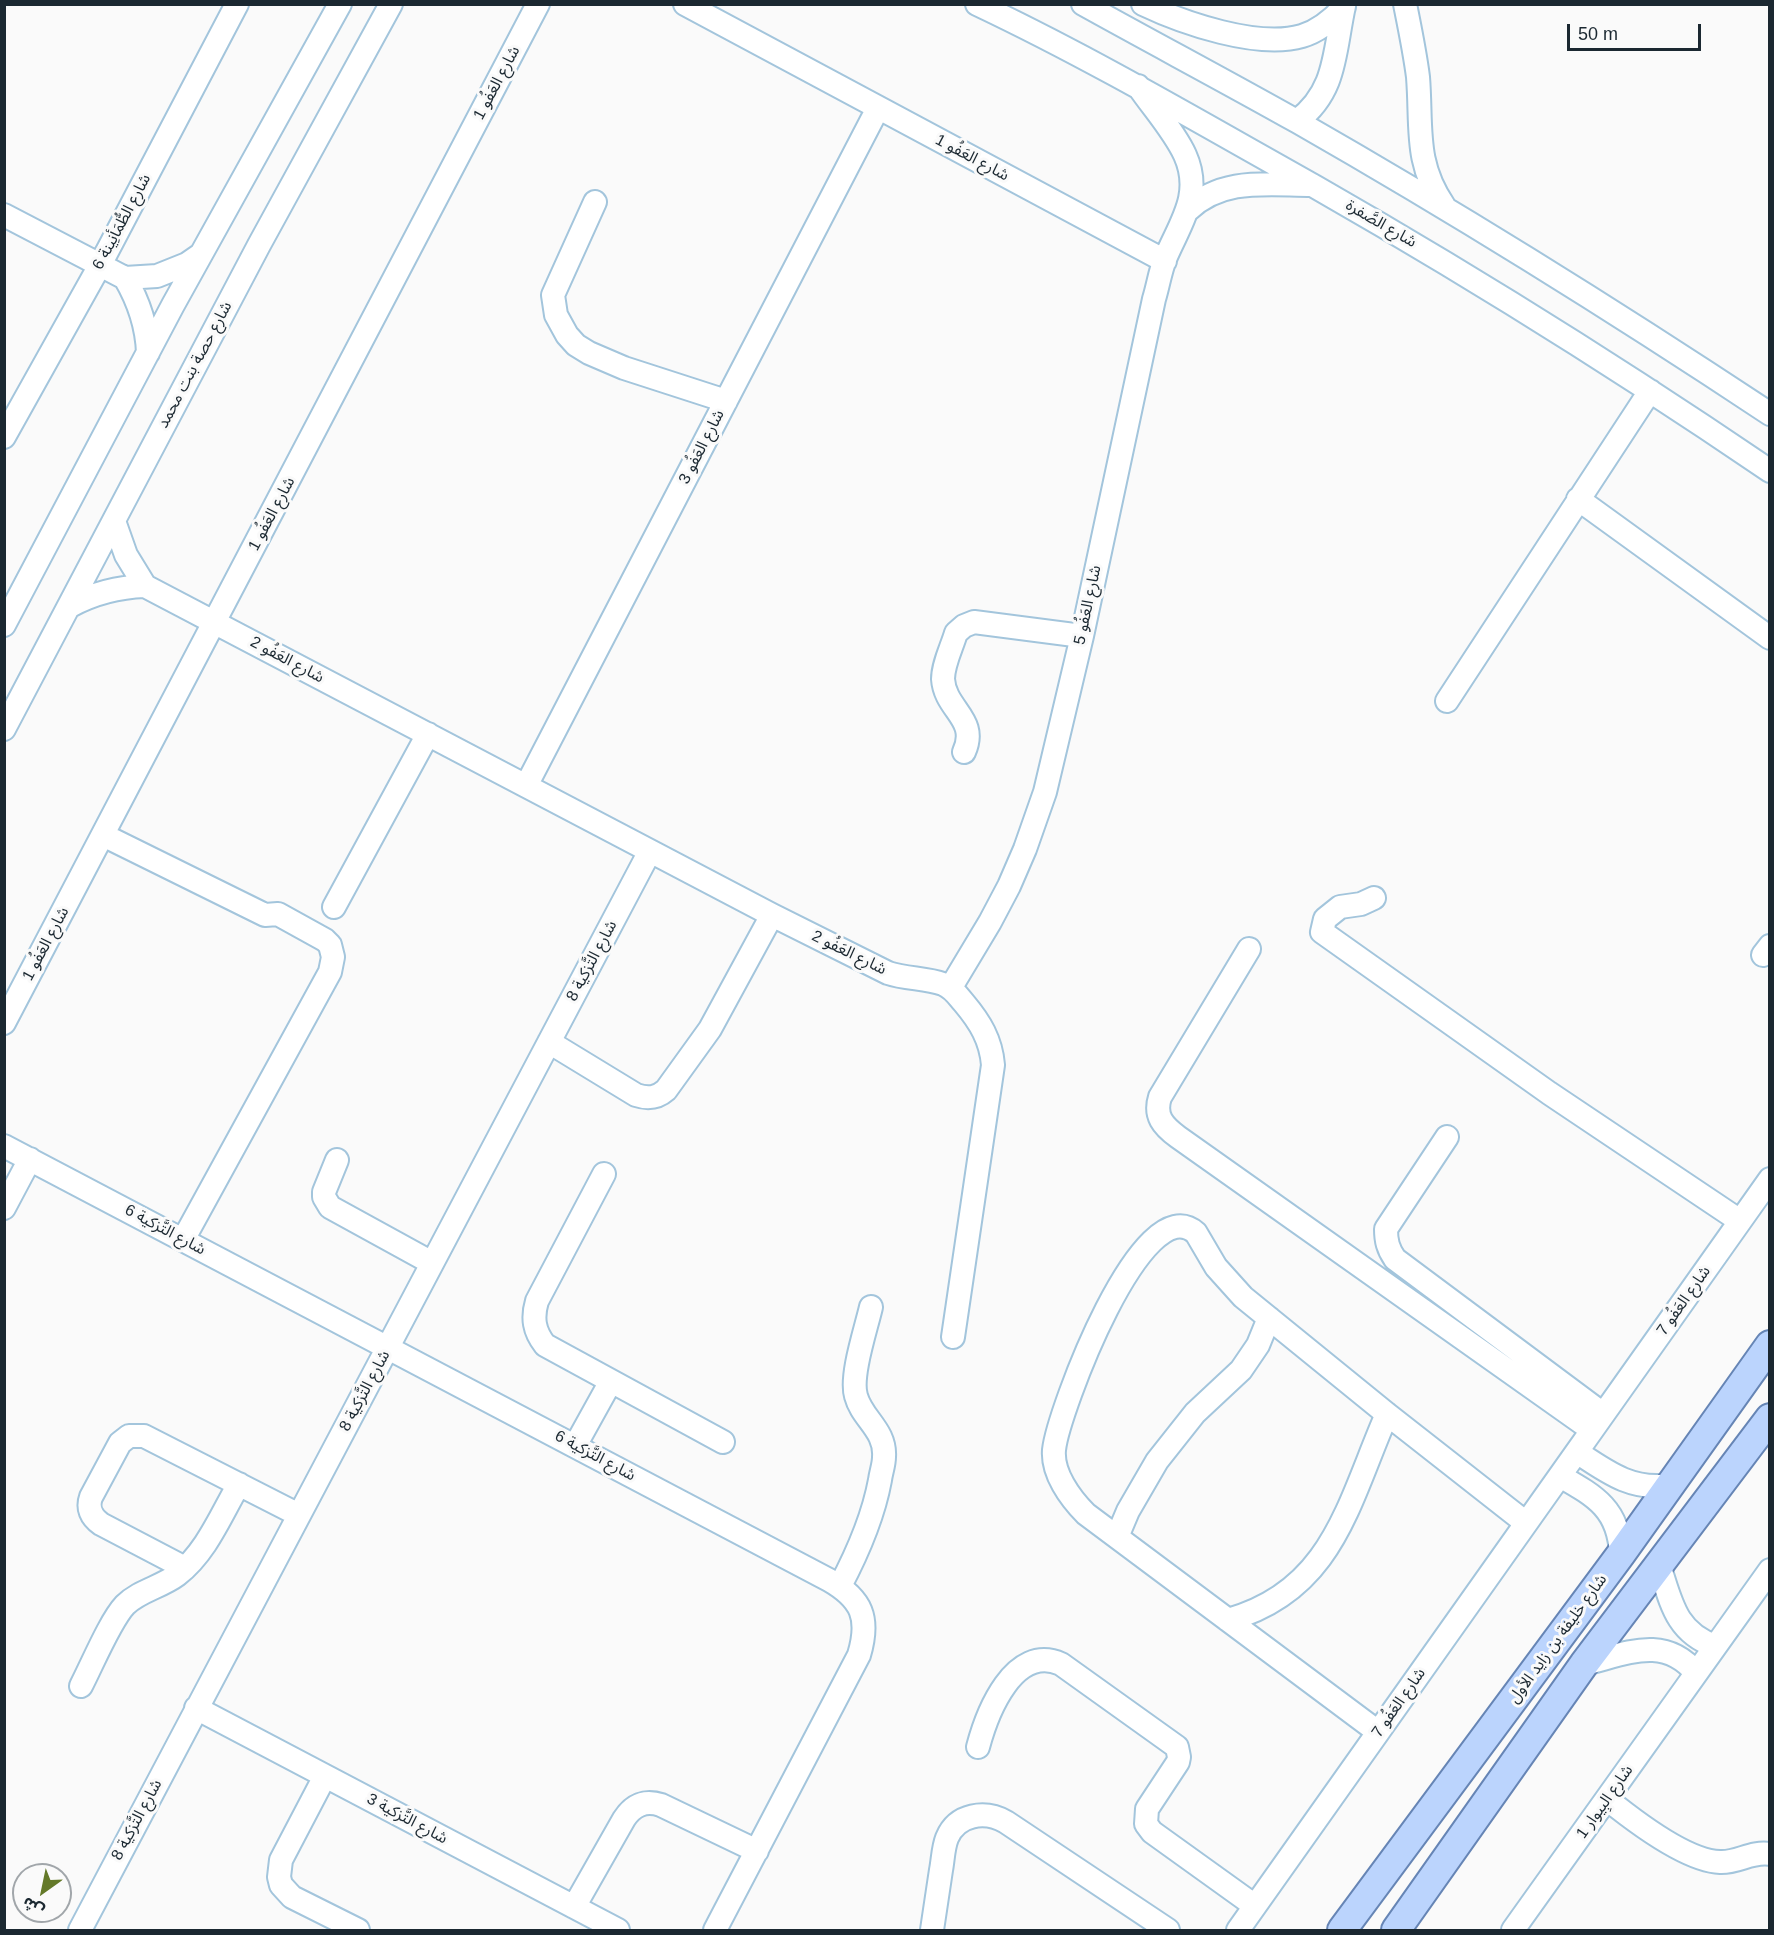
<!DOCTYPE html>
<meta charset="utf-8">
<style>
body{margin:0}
#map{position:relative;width:1774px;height:1935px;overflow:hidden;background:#fafafa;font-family:Helvetica,"Noto Sans Arabic",sans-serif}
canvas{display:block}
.frame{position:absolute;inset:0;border:6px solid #1b2831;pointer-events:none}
.north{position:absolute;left:12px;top:1863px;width:60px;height:60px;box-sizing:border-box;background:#fafafa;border:2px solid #a1a6aa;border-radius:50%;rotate:213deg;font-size:16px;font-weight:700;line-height:24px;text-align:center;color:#1b2831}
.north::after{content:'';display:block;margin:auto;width:21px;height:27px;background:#647929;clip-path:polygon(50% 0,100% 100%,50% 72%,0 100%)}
.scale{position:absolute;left:1567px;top:24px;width:134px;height:27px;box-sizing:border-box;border:3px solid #1b2831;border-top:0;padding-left:8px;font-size:18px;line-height:21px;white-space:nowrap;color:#1b2831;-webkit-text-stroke:4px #fafafa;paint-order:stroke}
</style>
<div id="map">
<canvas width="1774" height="1935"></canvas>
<div class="frame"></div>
<div class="north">ش</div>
<div class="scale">50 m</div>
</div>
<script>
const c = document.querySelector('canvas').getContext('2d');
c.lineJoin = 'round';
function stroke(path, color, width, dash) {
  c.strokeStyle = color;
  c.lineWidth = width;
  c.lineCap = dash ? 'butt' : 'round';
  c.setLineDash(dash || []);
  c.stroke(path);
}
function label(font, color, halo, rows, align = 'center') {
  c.font = font + ' Helvetica,"Noto Sans Arabic",sans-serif';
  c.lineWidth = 6;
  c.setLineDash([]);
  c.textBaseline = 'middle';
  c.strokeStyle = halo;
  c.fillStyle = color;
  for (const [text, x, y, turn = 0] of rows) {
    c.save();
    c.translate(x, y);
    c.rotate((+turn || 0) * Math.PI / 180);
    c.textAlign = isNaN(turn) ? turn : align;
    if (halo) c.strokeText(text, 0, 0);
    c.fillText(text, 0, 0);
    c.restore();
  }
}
const minor = new Path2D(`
 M685,4L1165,261
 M977,4C1070,48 1160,99 1250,150C1428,249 1601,356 1770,471
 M1083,4C1155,44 1227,82 1298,122C1459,214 1616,312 1770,414
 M1143,4C1183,23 1258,49 1302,36C1319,31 1332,20 1344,7
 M1405,4C1410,29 1415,53 1418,77C1422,127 1414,162 1444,206
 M1297,121C1337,91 1334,51 1344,6
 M595,202L553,295L556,315L567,335L576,345L589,353L624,368L726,401
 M1188,210C1223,177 1267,185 1312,185
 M4,215L125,278L157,276L187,264L200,255
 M125,278C139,302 147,325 148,353
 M4,437L100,265L237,4
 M1578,499L1770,638
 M114,521L126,555L145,586L772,915L888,973C906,979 926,978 943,984C953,988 957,995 964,1003C980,1022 991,1040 993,1065L953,1337
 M70,606C94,593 117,587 145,586
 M4,625L173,305L340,4
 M1447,701L1650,391
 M4,729L259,245L391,4
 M964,752C979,719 945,710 943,679C943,664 952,647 956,633L964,626L974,622L1082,636
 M526,786L878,108
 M103,835L265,915L278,914L325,940L330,945L333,957L330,972L183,1240
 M1374,898L1361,904L1340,907L1325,919L1322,932L1549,1093L1740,1221
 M334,907L428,734
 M1249,949L1160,1097C1154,1116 1163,1126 1178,1137L1592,1430
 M1763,955L1770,946
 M951,987L990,922L1009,886L1025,849L1045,792L1082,636L1154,299C1158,286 1160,272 1165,259C1180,223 1203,195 1185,155C1174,131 1153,108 1138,86
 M4,1023L538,4
 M549,1042L636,1095C648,1099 657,1098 666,1090L710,1029L772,915
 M1447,1137L1386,1229C1386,1241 1388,1249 1395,1259L1603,1414
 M4,1146L829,1580C862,1599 870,1618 859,1655L715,1930
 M337,1160L324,1192V1197L330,1207L432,1263
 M604,1174L537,1301C532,1318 534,1331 545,1345L723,1442
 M4,1208L30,1159
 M575,1446L611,1381
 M1577,1452C1607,1472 1632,1491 1670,1485
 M1560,1476C1595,1496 1619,1509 1621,1554
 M1117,1537L1128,1511L1157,1461L1195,1413L1241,1370L1258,1345L1269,1318
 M1659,1565C1671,1601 1675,1632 1715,1646
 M185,1568L101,1524C91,1517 87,1508 91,1497L120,1443L129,1436H144L299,1515
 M840,1586C858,1552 873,1518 880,1480C881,1472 884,1465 884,1457C886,1430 862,1419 856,1396C850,1376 866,1329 871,1307
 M1228,1620C1333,1591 1348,1503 1387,1414
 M1584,1664C1626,1654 1664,1634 1696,1673
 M81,1686C92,1665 110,1621 125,1605C139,1591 161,1587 177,1575C206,1553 221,1515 239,1484
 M196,1708L618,1930
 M1378,1732L1086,1514C1070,1498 1052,1473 1054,1450C1058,1412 1143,1185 1196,1233L1216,1267L1243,1297L1387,1414L1526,1523
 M978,1747C987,1713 1014,1643 1061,1664L1177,1747L1179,1757L1178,1762L1147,1809L1146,1824L1152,1832L1255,1906
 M325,1776L281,1860L279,1877L281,1885L292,1897L358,1930
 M1607,1799C1633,1820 1686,1861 1720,1862C1738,1863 1751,1851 1770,1854
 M574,1907L624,1819C633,1805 645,1800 661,1805L757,1851
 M80,1930L650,851
 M932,1930C935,1910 938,1890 941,1870C943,1860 943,1848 947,1838C957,1814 985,1810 1006,1822L1168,1930
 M1238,1930L1770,1179
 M1513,1930L1770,1570`);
const major = new Path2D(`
 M1342,1930L1621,1554L1770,1345
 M1396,1930L1584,1664L1770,1418`);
stroke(minor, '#a3c5dc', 26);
stroke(major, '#6685b5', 32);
stroke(minor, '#fff', 22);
stroke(major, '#bbd4fd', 28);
label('16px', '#1b2831', '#fafafa', [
 ["شارع العَفُو 1",497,83,-62],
 ["شارع العَفُو 1",972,158,28],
 ["شارع الطُّمَأنِينة 6",122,222,-62],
 ["شارع الصَّفرة",1381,224,30],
 ["شارع حصة بنت محمد",195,365,-62],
 ["شارع العَفُو 3",702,447,-63],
 ["شارع العَفُو 1",272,514,-62],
 ["شارع العَفُو 5",1088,605,-78],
 ["شارع العَفُو 2",287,660,28],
 ["شارع العَفُو 1",46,944,-62],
 ["شارع العَفُو 2",849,953,26],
 ["شارع التَّزكية 8",592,961,-62],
 ["شارع التَّزكية 6",165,1230,28],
 ["شارع العَفُو 7",1684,1301,-55],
 ["شارع التَّزكية 8",365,1391,-62],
 ["شارع التَّزكية 6",595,1456,28],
 ["شارع خليفة بن زايد الأول",1558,1639,-54],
 ["شارع العَفُو 7",1399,1703,-55],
 ["شارع البِيوار 1",1605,1802,-55],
 ["شارع التَّزكية 3",407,1819,28],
 ["شارع التَّزكية 8",137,1820,-62]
]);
</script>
